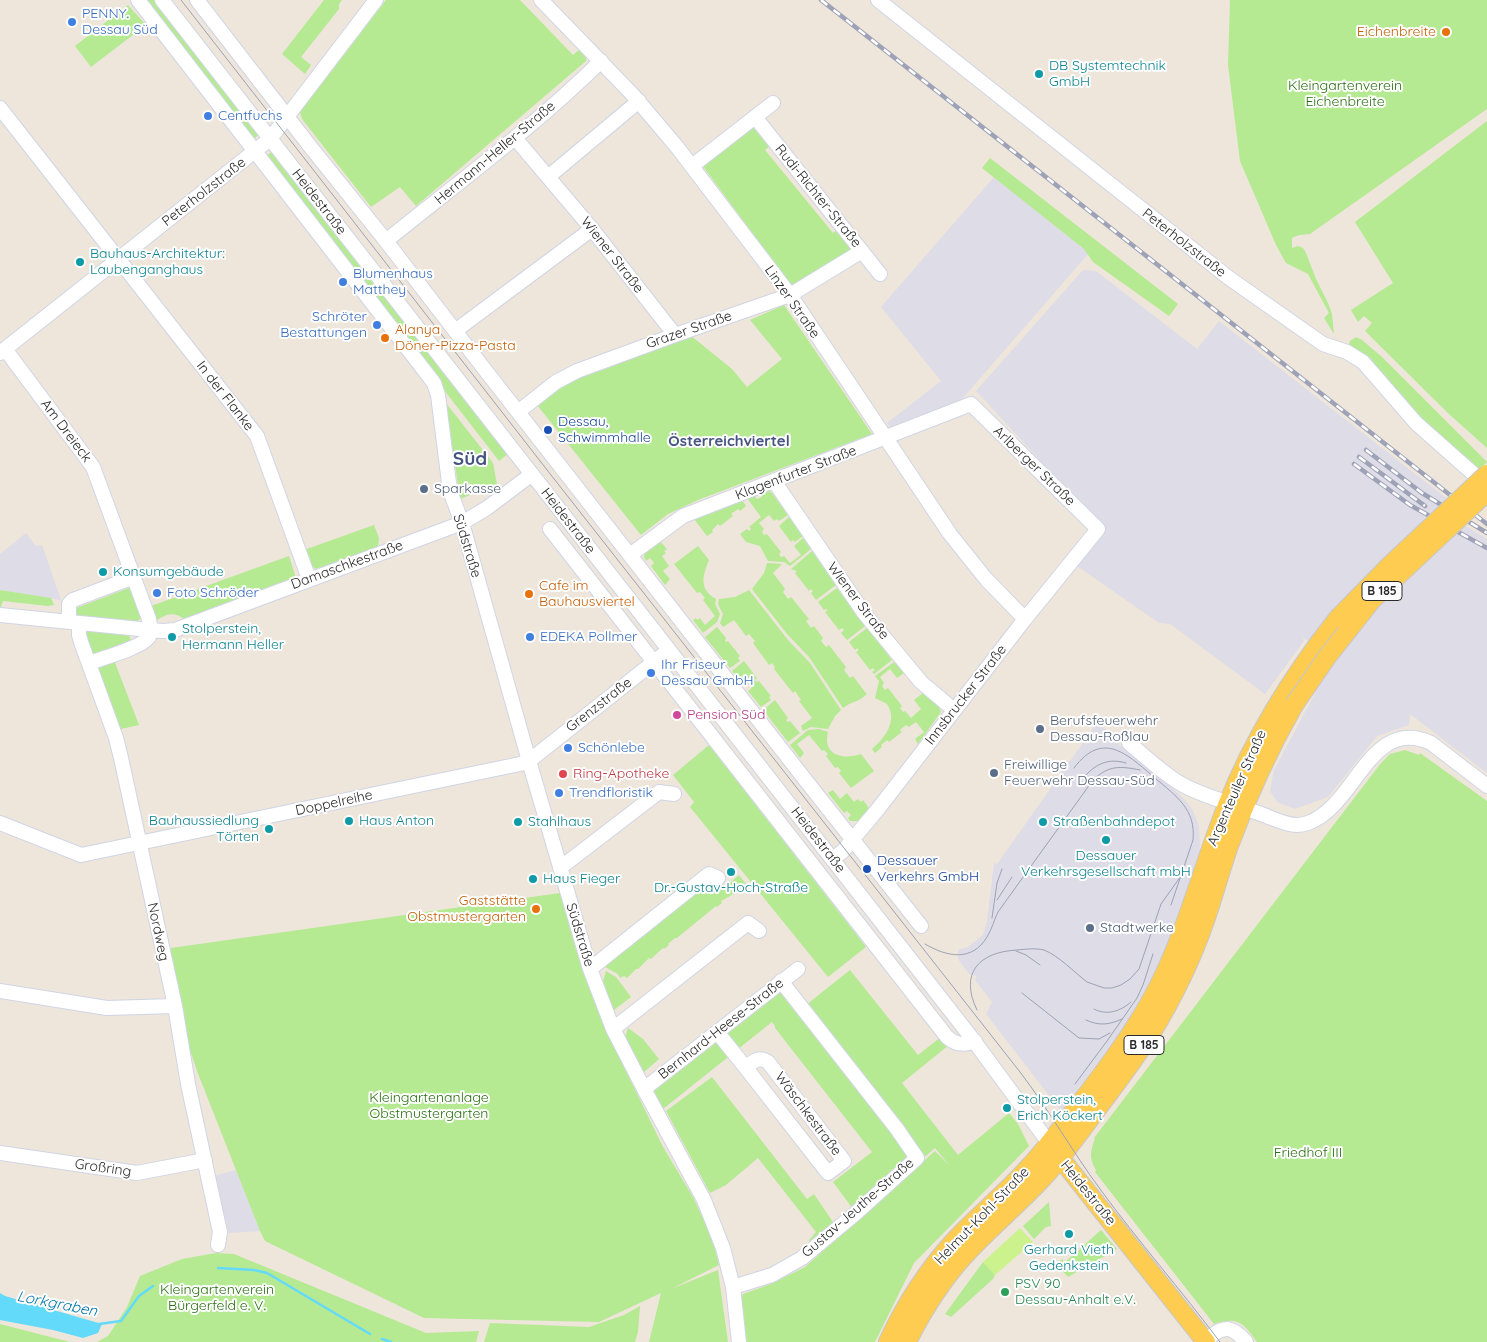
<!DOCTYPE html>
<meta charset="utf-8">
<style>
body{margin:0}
canvas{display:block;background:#eee5db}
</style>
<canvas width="1487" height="1342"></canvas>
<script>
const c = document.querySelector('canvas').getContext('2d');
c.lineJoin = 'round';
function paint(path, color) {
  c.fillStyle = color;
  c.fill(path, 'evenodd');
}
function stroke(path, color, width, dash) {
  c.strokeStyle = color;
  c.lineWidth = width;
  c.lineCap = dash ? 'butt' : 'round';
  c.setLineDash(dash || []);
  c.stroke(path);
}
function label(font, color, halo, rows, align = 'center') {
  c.font = font + ' Quicksand,sans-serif';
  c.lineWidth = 4;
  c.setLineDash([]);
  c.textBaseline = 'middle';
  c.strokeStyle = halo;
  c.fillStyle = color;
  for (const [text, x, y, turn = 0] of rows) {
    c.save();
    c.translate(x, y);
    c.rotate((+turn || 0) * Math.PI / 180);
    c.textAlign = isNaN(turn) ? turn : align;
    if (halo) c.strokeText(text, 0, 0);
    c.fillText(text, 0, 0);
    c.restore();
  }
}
paint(new Path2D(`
 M994,177L1089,253L956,406L893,431L887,423L941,381L881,307Z
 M1083,270L1096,271L1197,349L1219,321L1459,508L1453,518L1487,539V773L1410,714L1409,725L1377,736L1328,797L1295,809L1277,802L1270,791L1274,770L1333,660L1303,637L1304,641L1265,694L1170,624L1159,623L1074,564L1102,527L976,391Z
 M26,533L36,546L42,545L61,600L0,590V554Z
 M1097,723L1120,740L1119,745L1139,761L1146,763L1185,800L1192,809L1199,826L1200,853L1166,950L1130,1020L1061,1111L986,1014L992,1002L975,980L976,976L969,974L958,959V950L968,947L983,935L987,921L994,863L997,864Z
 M236,1170L260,1231L229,1233L214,1176Z`), '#dedce6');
paint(new Path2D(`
 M143,0H155L258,135L252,141Z
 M324,0H342L339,4V9L301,57L311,65L305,74L282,54Z
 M386,0H520L573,55L579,50L586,58V61L416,206L400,187L371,207L302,119L300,112Z
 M1230,0H1487V109L1310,234L1299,235L1292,238V248L1298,246L1303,248L1306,253L1316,279L1328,303L1332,314L1334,334L1324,318L1329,313L1308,274L1286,263L1276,245L1240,161L1228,65Z
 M128,5L146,25L91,67L75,46Z
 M1487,121V448L1450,415L1365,331L1372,323L1364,316L1358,322L1351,310L1393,283L1355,222Z
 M754,127L770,146L765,150L833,233L838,229L853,250L796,285L790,284L702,165Z
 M274,150L509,453L499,461L444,390L436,376L265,157Z
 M990,158L1178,304L1169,316L1093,262L1084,249L982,168Z
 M784,305L872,434L698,500L668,514L641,535L537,405L581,373L690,335L732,369L747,387L782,359L750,320Z
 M1356,337L1362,340L1382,357L1487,462L1477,472L1431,432L1348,347L1350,341Z
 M446,403L493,463L497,484L460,499Z
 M769,491L772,493L788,515L779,521L777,519L774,521L769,515L759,523L764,529L762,532L764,535L767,534L781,552L779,554L781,557L784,556L790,563L801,555L794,546L803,538L811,549L790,566L784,562L768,561L760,546L746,542L740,534L747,529L749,531L751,529L749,527L761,517L747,498L754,495L757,499L762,497L761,493Z
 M742,500L746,506L740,511L738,509L731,514L733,516L720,526L718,524L712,530L713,532L707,536L694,519Z
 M789,517L803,536L795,542L793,540L791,542L779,526Z
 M374,525L379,538L378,547L316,569L310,565L304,550Z
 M660,541L667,549L664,551L666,553L662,556L669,566L663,571L670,579L665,585L651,566L654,563L650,558L646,561L644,557L645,553Z
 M698,546L709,560C703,575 698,589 716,599L715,604L720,614L717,622L703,633L693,620L696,618L697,620L700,618L705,625L715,616L703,600L705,598L700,592L697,593L674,564Z
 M812,551L836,585L816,600L811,593L813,591L811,589L809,591L795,573L797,571L791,569Z
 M289,556L296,578L185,620C175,612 168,613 157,620L151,606Z
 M767,563L782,564L773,573L785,589L783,592L788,599L791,597L809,619L806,621L811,628L814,626L823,638L821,641L826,647L829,645L846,667L844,670L850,678L853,676L865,692L867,694C861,701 850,702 843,708L809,657L787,634L752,589L764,573Z
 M134,586L142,615L140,619L135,623L74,617L71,610Z
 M837,588L865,626L847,640L841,633L844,630L842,628L839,630L825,612L828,610L826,609L824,610L818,602Z
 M0,590L51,598L54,605L48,606L3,601L0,609Z
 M749,590L788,640L810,663L841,710L835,716L828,729L811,727L803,731L801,726L812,718L799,701L801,700L795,691L793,693L774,669L775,667L772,663L769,665L753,643L755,641L749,634L746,636L734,620L723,627L720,623L723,614L718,604L719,599L735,597Z
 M717,627L726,638L725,641L726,642L728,641L740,656L738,658L740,661L730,668L705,637Z
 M867,628L892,660L874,674L872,672L875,670L873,668L870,670L856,652L859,650L857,648L855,650L849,642Z
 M88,631L126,635L130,637L131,643L94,656L89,653L86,634Z
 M114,660L139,725L121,729L116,725L96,667Z
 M744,661L757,678L755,680L757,682L759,681L771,696L769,697L771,700L761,707L748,691L752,688L748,683L744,686L732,671Z
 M894,662L904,673L897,678L890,669L880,677L884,683L882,686L885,690L888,688L902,706L900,708L903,712L905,711L911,718L921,709L914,700L923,693L939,707L941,712L918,744L915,739L924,732L916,722L909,727L906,725L900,730L902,732L889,742L887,740L881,745L882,747L875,753L872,749C885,738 898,721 887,704L875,698L879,681L875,676Z
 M775,700L788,718L786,720L788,722L790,721L800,733L788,742L763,710Z
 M819,729L828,732C822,756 844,760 861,754L874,771L851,788L839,773L841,771L838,767L835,768L826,756L828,754L824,750L822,751L809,735L797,744L804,753L800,758L790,745L808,730Z
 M709,745L866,947L828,977L690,807L694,802L673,775Z
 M1405,750L1419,755L1420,753L1487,801V1342H1257C1243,1323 1239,1316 1214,1324L1095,1172L1096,1170C1089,1159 1090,1151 1095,1139L1094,1138L1381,763L1390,754Z
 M833,790L840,799L847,793L854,802L858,799L861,802L863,800L869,808L858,821H850L848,818L851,815L847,811L844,813L828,793Z
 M739,875L746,884L743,885L730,896L721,901L722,903L717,907L716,906L677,938H675L668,944L669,945L664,949L663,948L651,959L649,958L638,969H636L627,978L624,976L620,978L618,974L605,967L610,959L700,885L724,888Z
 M560,893L576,950L602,1022L663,1147L693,1197L712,1238L719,1265L671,1289L718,1270L728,1342H649L661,1293L599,1322L424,1318L265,1241L260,1231L197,1071L182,1026L168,955L171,948Z
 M850,970L918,1055L942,1036L949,1045L902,1083L958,1155L1009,1113L1018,1124L1029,1146L914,1263L875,1342H746C743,1328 736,1307 743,1294L771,1284L805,1267L935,1151L949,1165L935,1148L926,1156L917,1158L856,1213L833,1182L872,1152L775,1028V1026L772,1022L658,1113L644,1089L781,981L801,1009Z
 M606,971L616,977L631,997L614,1010L603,981Z
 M628,1028L643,1039L659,1059L644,1072L625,1037Z
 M712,1077L807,1199L814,1194L835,1225L811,1247L809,1240L816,1232L758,1158L726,1185L710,1193L666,1111Z
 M1049,1202L1051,1226L1046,1227L1034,1239L1023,1226Z
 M1101,1230L1117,1249L1068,1277L1056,1264L1062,1259L1065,1262Z
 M216,1253L234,1254L426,1333L479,1331L476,1342H97L108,1336L127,1307L140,1276L182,1259Z
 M983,1262L995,1275L993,1279L951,1317L945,1314Z
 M640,1306L638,1332L635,1342H484L490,1323L589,1327L624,1315Z
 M0,1324L70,1342H0Z`), '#b5ea92');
paint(new Path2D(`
 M1020,1228L1033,1242L995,1275L983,1262Z`), '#ccf28d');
paint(new Path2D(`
 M0,1293L5,1296L102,1324L98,1333L83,1338L53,1330L0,1320Z`), '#64dafa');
stroke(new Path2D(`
 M218,1268L254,1270L267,1273L370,1334
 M99,1324L121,1321L139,1296L153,1286
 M382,1339L391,1342`), '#64dafa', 2.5);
const minor = new Path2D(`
 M138,0L434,383L438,395L450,491L462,523L529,761L590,969L613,1029L644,1089L704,1200L723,1248L733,1287L739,1342
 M162,0L971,1037L1049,1143
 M197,0L309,145L386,241L482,366L807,782L921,926
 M541,0L633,95L677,147L790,295L950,534L986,579L1025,619
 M878,0L1229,278L1323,344L1347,352L1363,362L1416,423L1486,485
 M0,108L257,436L309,579
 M755,117L880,274
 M515,138L592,229L675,335
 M692,166L773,103
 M548,177L639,101
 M386,241C459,182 534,127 601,61
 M455,331L592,229
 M5,349L93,467L149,619C150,625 152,633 148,638C140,648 102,658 90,663
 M0,353L270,139L376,0
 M518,412L556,382L577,371L675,335L790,295L862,251
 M774,481L864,613L921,682L954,710
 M550,529L947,1037C956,1045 964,1046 975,1041
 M630,555L683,516L971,404L1098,529L1025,619L878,809L843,851L833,859
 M0,615L150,630L163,631L175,630L462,523L487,508L532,474
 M69,622V604L73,600L134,577
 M79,623V635L81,642L116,738L121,758L175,1006L188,1084L220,1232L218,1245
 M1129,743C1146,757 1163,774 1183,785C1207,798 1235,804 1261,814C1272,818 1285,825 1297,825C1300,825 1305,824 1308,823C1356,806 1370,715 1431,743L1487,786
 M0,823L81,855L520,764L529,761L669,650
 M560,868L659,792L674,794
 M590,969L709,874L718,878
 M0,991L107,1008L175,1006
 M613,1029L748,923L759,931
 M717,1032L746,1068L828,1173L844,1161L768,1062C759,1056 753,1061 746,1068
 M644,1089L798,969
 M0,1153L137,1173L205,1160
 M733,1287L772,1275L802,1258L856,1213L917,1158L897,1129L781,981
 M1205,1341C1223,1326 1230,1324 1246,1342`);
const major = new Path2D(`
 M1054,1150L1206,1342
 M888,1342C905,1305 927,1271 954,1241C978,1215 1005,1194 1028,1168C1046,1149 1061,1128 1077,1107C1099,1079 1121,1050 1140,1019C1183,951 1198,877 1228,803C1255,736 1293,675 1338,618
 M907,1342C923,1310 942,1280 966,1254C990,1228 1018,1205 1042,1179C1059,1161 1074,1140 1089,1120C1109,1093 1130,1066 1149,1037C1172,1000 1192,959 1206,918C1214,894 1221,869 1229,846C1247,797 1269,749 1294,705`);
stroke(minor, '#d0d5e5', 16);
stroke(major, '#c8c8c8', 20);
stroke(minor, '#fff', 14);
stroke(major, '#fecc50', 18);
stroke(new Path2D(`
 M181,0L551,475L1020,1072C1049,1110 1072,1151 1100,1189C1138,1241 1181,1290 1220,1342
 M1074,768C1103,729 1128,755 1155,778C1176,796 1196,809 1193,840L1171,905
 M1085,776C1097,763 1109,758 1126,763
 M997,900L1012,877
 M992,918L997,883L1002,869
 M925,944C947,957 972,962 987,937C992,929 994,920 998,912L1093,780C1109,765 1120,766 1140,770
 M1016,951L1026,955L1040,965
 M1022,993L1079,1038L1099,1039L1110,1033
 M1094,1009C1107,1016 1121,1011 1131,1002
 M977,1010C959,973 979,952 1017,950C1026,949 1036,948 1044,950C1059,956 1074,972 1087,982L1104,988H1112L1121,985L1130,979L1139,969L1161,904L1181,876
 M1086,1020C1099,1026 1109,1025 1122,1019
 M1075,1084L1107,1041L1137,998L1143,985L1153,954`), '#9da2b7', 1);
const rail = new Path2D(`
 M821,0L1487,524
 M1366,450L1422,493L1487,533
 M1359,457L1425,506
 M1354,464L1410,505L1487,548`);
stroke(rail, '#9da2b7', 4.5);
stroke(rail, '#fff', 2.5, [8]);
const majorBridge = new Path2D(`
 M1338,618L1390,565L1487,474
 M1294,705L1327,657L1372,600L1487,492`);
stroke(majorBridge, '#c8c8c8', 20, []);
stroke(majorBridge, '#fecc50', 18);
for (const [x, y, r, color] of [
 [72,22,5,"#3f7fe0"],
 [1446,32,5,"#e8710a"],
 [1039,74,5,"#0f9aa8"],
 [208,116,5,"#3f7fe0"],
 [80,262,5,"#0f9aa8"],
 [343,282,5,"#3f7fe0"],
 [377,325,5,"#3f7fe0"],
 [385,338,5,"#e8710a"],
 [548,430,5,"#1a4fb4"],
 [424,489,5,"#5c6f8a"],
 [103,572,5,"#0f9aa8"],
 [157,593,5,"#3f7fe0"],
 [529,594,5,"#e8710a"],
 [172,637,5,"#0f9aa8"],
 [530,637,5,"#3f7fe0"],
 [651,673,5,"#3f7fe0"],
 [677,715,5,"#d1479c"],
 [1040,729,5,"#5c6f8a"],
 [568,748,5,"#3f7fe0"],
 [994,773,5,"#5c6f8a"],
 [563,774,5,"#e0444e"],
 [559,793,5,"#3f7fe0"],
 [349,821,5,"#0f9aa8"],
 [518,822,5,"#0f9aa8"],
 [1043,822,5,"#0f9aa8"],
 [269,829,5,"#0f9aa8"],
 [1106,840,5,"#0f9aa8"],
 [867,869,5,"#1a4fb4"],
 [731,872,5,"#0f9aa8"],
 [533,879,5,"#0f9aa8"],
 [536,909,5,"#e8710a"],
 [1090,928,5,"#5c6f8a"],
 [1007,1108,5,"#0f9aa8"],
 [1069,1234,5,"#0f9aa8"],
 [1005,1292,5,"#2e9e5b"]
]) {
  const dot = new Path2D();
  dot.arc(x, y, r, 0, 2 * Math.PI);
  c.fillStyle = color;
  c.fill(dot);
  stroke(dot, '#fff', 2);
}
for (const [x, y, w] of [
 [1382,591,40],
 [1144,1045,40]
]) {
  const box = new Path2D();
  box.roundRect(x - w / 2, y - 9.5, w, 19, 4);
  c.fillStyle = '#fff';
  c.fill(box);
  stroke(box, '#2a2a2a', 1);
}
label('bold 12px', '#2a2a2a', null, [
 ["B 185",1382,591],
 ["B 185",1144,1045]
]);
label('14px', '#366cbe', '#fff', [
 ["PENNY.",82,14],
 ["Dessau Süd",82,30],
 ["Centfuchs",218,116],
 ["Blumenhaus",353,274],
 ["Matthey",353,290],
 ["Schröter",367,317,"right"],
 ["Bestattungen",367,333,"right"],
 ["Foto Schröder",167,593],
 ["EDEKA Pollmer",540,637],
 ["Ihr Friseur",661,665],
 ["Dessau GmbH",661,681],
 ["Schönlebe",578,748],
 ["Trendfloristik",569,793]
], 'left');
label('14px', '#c56008', '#fff', [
 ["Eichenbreite",1436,32],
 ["Alanya",395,330,"left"],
 ["Döner-Pizza-Pasta",395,346,"left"],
 ["Cafe im",539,586,"left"],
 ["Bauhausviertel",539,602,"left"],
 ["Gaststätte",526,901],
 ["Obstmustergarten",526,917]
], 'right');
label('14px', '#0d838f', '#fff', [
 ["DB Systemtechnik",1049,66],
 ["GmbH",1049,82],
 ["Bauhaus-Architektur:",90,254],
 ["Laubenganghaus",90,270],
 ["Konsumgebäude",113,572],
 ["Stolperstein,",182,629],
 ["Hermann Heller",182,645],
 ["Bauhaussiedlung",259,821,"right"],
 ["Törten",259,837,"right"],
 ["Haus Anton",359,821],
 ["Stahlhaus",528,822],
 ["Straßenbahndepot",1053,822],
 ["Dessauer",1106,856,"center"],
 ["Verkehrsgesellschaft mbH",1106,872,"center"],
 ["Haus Fieger",543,879],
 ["Dr.-Gustav-Hoch-Straße",731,888,"center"],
 ["Stolperstein,",1017,1100],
 ["Erich Köckert",1017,1116],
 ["Gerhard Vieth",1069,1250,"center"],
 ["Gedenkstein",1069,1266,"center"]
], 'left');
label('14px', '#2b6f13', '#fff', [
 ["Kleingartenverein",1345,86],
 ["Eichenbreite",1345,102],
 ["Kleingartenanlage",429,1098],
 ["Obstmustergarten",429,1114],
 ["Friedhof III",1308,1153],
 ["Kleingartenverein",217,1290],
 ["Bürgerfeld e. V.",217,1306]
]);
label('14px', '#2a2a2a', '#fff', [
 ["Hermann-Heller-Straße",495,153,-40],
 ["Peterholzstraße",204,192,-38],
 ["Rudi-Richter-Straße",818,196,51],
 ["Heidestraße",319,202,52],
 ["Peterholzstraße",1184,243,38],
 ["Wiener Straße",612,255,52],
 ["Linzer Straße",792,302,55],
 ["Grazer Straße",689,330,-19],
 ["In der Flanke",225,396,52],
 ["Am Dreieck",66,431,53],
 ["Arlberger Straße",1034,466,44],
 ["Klagenfurter Straße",796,473,-21],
 ["Heidestraße",568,521,52],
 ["Südstraße",467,546,73],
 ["Damaschkestraße",347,565,-20],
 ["Wiener Straße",858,601,53],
 ["Innsbrucker Straße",966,695,-52],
 ["Grenzstraße",599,705,-38],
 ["Argenteuiler Straße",1237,788,-66],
 ["Doppelreihe",334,803,-12],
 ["Heidestraße",818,840,52],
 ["Nordweg",158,932,78],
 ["Südstraße",580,935,73],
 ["Bernhard-Heese-Straße",721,1029,-38],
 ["Wäschkestraße",808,1114,53],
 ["Großring",103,1168,8],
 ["Heidestraße",1088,1193,51],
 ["Gustav-Jeuthe-Straße",858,1208,-41],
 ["Helmut-Kohl-Straße",982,1216,-46]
]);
label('14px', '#164399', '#fff', [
 ["Dessau,",558,422],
 ["Schwimmhalle",558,438],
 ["Dessauer",877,861],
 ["Verkehrs GmbH",877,877]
], 'left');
label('14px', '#4e5e75', '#fff', [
 ["Sparkasse",434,489],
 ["Berufsfeuerwehr",1050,721],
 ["Dessau-Roßlau",1050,737],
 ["Freiwillige",1004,765],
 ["Feuerwehr Dessau-Süd",1004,781],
 ["Stadtwerke",1100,928]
], 'left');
label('14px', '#b23c85', '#fff', [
 ["Pension Süd",687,715]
], 'left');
label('14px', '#be3a42', '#fff', [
 ["Ring-Apotheke",573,774]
], 'left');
label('14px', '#27864d', '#fff', [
 ["PSV 90",1015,1284],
 ["Dessau-Anhalt e.V.",1015,1300]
], 'left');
label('bold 15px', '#465480', '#fff', [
 ["Österreichviertel",729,441]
]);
label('italic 15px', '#0177a8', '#fff', [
 ["Lorkgraben",57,1304,11]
]);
label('bold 19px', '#465480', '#fff', [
 ["Süd",470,459]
]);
</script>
